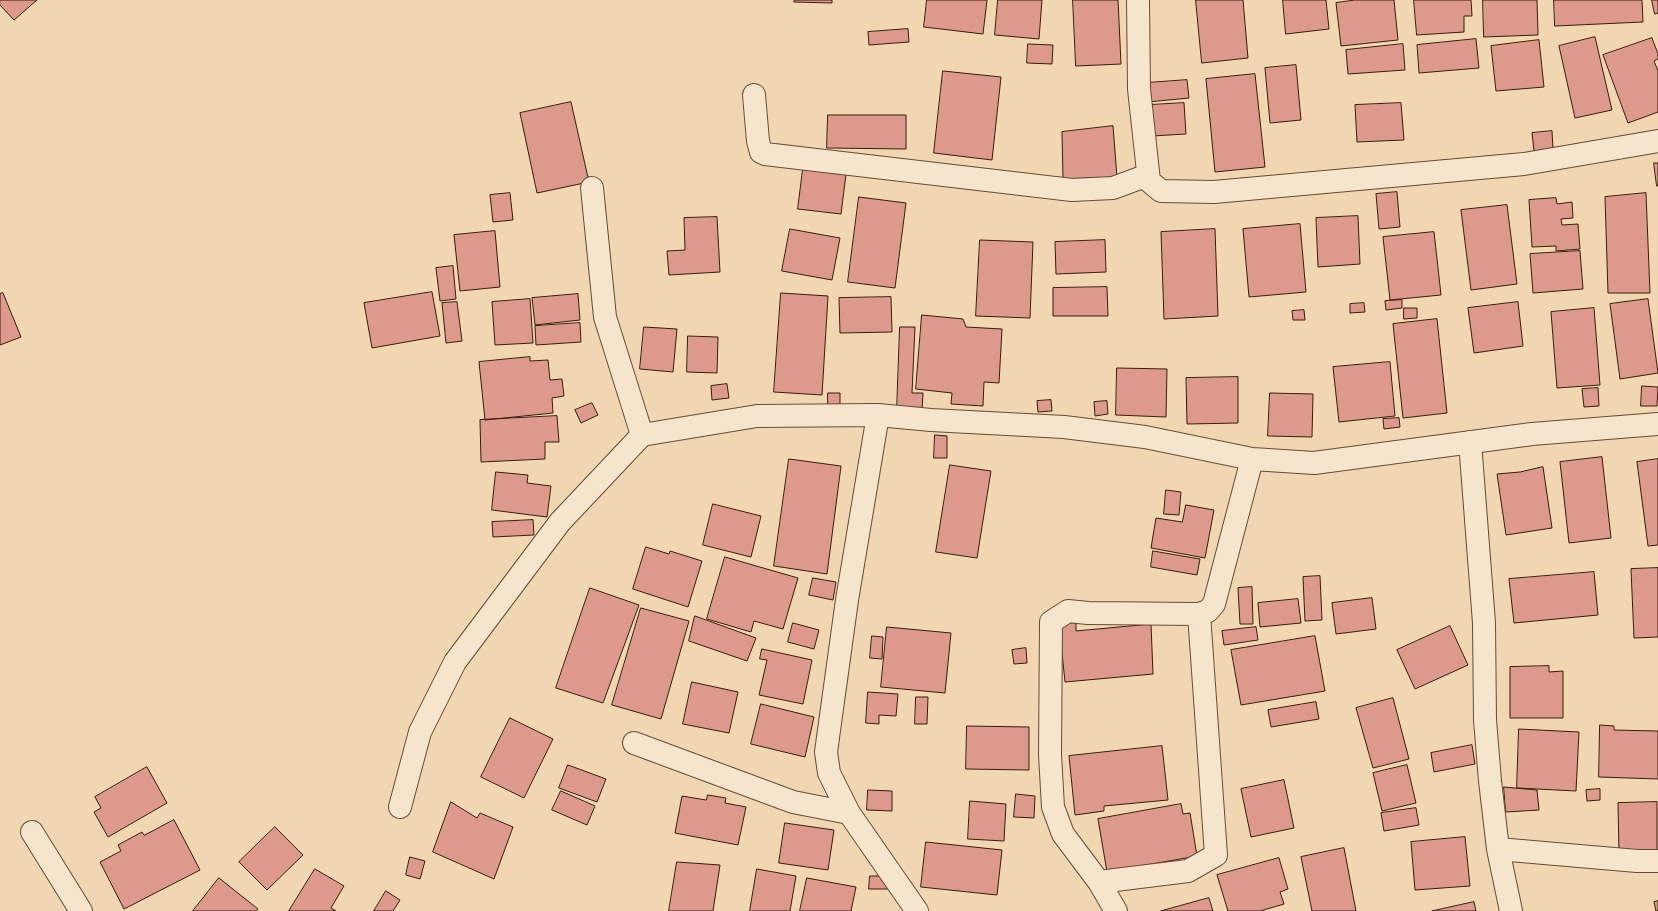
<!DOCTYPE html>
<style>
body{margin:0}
canvas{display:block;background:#f0d7b1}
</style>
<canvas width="1658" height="911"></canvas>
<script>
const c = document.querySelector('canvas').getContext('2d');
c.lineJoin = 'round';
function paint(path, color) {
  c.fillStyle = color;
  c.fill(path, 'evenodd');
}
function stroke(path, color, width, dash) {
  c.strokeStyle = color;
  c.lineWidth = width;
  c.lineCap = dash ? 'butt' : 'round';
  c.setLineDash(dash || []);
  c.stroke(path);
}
const building = new Path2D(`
 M0,0H37L14,20L0,5Z
 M795,0H832V3L794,2Z
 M927,0H987L983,34L924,27Z
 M998,0H1042L1039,39L995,35Z
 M1073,0H1118L1121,64L1076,66Z
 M1196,0H1243L1248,58L1202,63Z
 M1283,0H1326L1329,29L1286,34Z
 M1355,0H1394L1398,40L1341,46L1336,3Z
 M1414,0H1471L1472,16H1464V32L1417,35Z
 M1483,0H1537L1538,35L1484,37Z
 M1554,0H1642L1643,22L1555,26Z
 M1652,0H1658V13L1655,14Z
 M908,29L909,42L869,45L868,32Z
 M1595,37L1612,110L1575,118L1559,46Z
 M1652,38L1658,54V59L1654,61L1658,71V112L1628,123L1603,55Z
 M1476,39L1479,68L1419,73L1417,45Z
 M1539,40L1544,87L1496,91L1491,46Z
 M1028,44L1053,45L1052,64L1027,63Z
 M1403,44L1405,70L1348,74L1346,50Z
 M1296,65L1301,120L1270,123L1265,68Z
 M943,71L1001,77L992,160L934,153Z
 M1255,74L1265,167L1215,172L1206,79Z
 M1187,80L1189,98L1148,102L1146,83Z
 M571,102L589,182L537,193L520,113Z
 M1184,103L1186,134L1152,136L1150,105Z
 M1401,103L1404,140L1357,142L1355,105Z
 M828,115H906V149L827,148Z
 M1113,126L1117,177L1063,179L1062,132Z
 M1552,131L1553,149L1534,151L1532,133Z
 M1654,163H1658V186H1657Z
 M803,169L846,174L841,214L798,209Z
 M1397,192L1400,227L1379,229L1376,194Z
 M510,193L513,220L493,222L490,195Z
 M1646,193L1650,293H1608L1605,197Z
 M859,197L906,203L895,288L848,282Z
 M1556,198L1557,204L1572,202L1573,218L1561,219L1562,225L1578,224L1580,249L1556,251V246L1532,247L1529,200Z
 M1507,205L1517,284L1471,290L1461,210Z
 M1358,216L1360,264L1318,267L1316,218Z
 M717,217L720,272L669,275L667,251L685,250L684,218Z
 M1300,224L1306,292L1249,297L1243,229Z
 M790,229L840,238L832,280L782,271Z
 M1215,229L1218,316L1164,319L1161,232Z
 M495,231L500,287L460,291L454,235Z
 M1434,232L1441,295L1390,300L1383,237Z
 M980,240L1033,242L1030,318L976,316Z
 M1105,240L1106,272L1056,274L1055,242Z
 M1580,251L1583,289L1533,293L1530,254Z
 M453,266L456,299L440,301L436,268Z
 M1107,287L1108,316H1053V288Z
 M432,292L440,336L372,348L364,303Z
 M3,293L21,337L0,345V294Z
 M781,293L828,296L822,395L774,392Z
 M578,294L580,320L535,325L532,298Z
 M891,297L892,332L840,333L839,298Z
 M530,299L533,343L495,345L492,302Z
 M1648,299L1658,373L1620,379L1610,304Z
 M1402,300V308L1386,310L1385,301Z
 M457,302L462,341L446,343L442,303Z
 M1518,302L1523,346L1474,353L1468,308Z
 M1364,303L1365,312L1350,313V304Z
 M1404,308H1417V318L1404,319Z
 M1594,308L1600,385L1557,388L1551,312Z
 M1304,310L1305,320H1293L1292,311Z
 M922,315L963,319L966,327L1002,329L999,383L984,382L983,406L951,404L952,393L916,389Z
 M1437,319L1447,413L1403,418L1393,324Z
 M580,323L581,342L536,345L535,326Z
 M644,327L677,329L673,372L640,369Z
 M900,327H915L912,393H923L922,411L897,410Z
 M688,336L718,337L717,373L687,372Z
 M530,357V361L548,360L550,380L562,379L564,396L552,398L553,413L485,420L479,362Z
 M1390,362L1395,416L1339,422L1333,367Z
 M1117,368L1167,369L1166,417L1116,415Z
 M1238,377V423L1187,424L1186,378Z
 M727,384L729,398L712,400L711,386Z
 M1642,386L1658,387L1657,406H1641Z
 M1598,388L1599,406L1584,407L1582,389Z
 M828,393H840V409H828Z
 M1270,393L1313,394L1312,437L1268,436Z
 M1051,400L1052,411L1038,412L1037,401Z
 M1107,401L1108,414L1095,416L1094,402Z
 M592,403L598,415L581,423L575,410Z
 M557,416L559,442H545V459L481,462L480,420Z
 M1399,418L1400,427L1384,429L1383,419Z
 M935,435L947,436V458H934Z
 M1602,457L1611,538L1569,543L1560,462Z
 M789,459L841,466L827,574L774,566Z
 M1658,459V545L1648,546L1637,462Z
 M950,465L991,471L977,558L936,552Z
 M1543,467L1552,528L1506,535L1497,474L1520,472Z
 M496,472L528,475L527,483L551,486L547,517L492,510Z
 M1166,490L1181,492L1179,515L1164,514Z
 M713,504L761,516L751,557L703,545Z
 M1186,505L1214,510L1205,558L1151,548L1156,518L1182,522Z
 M533,520L534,535L493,537L492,522Z
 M646,547L669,554L670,551L702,561L688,607L633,589Z
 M1153,551L1200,559L1197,575L1151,567Z
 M725,557L798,578L783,629L754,621L751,632L707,619Z
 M1658,568V637L1634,638L1631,569Z
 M1594,572L1598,615L1514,623L1509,579Z
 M1320,576L1322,620L1305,621L1303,577Z
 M813,578L836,582L833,600L809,595Z
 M1252,587L1253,624H1240L1238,588Z
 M590,588L639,605L603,703L556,688Z
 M1372,598L1376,629L1336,634L1332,603Z
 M1298,599L1301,623L1260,627L1258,603Z
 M641,608L689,621L661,719L612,705Z
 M695,616L756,638L747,661L689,641Z
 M793,623L819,630L814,649L788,642Z
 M1076,623V631L1151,624L1153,674L1065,682L1059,624Z
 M1450,626L1468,665L1415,689L1397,650Z
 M887,627L951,633L945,693L881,687Z
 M1256,627L1258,640L1224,645L1222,631Z
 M872,636L883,637L882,659L870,658Z
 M1315,636L1325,691L1241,705L1231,650Z
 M1026,648L1027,663L1014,664L1012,650Z
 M762,649L812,660L803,704L759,695L767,660L760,659Z
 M1549,666V672L1563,671V718H1510V667Z
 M692,682L738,692L729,733L683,724Z
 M868,692L898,694L896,716L879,715V724L866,723Z
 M916,697H928L927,724H915Z
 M1393,698L1409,759L1373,768L1356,708Z
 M1316,702L1319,719L1271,727L1268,710Z
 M761,704L814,717L805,757L751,744Z
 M510,718L553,739L524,798L481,777Z
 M1600,725L1614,726V730L1658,731V779L1599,777Z
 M967,726L1029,727V770L966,769Z
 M1519,729L1579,732L1576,791L1517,788Z
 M1472,745L1475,764L1434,772L1431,753Z
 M1162,746L1168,800L1104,806V811L1075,815L1069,756Z
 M568,765L606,779L597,802L559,788Z
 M1407,765L1416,803L1382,811L1373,773Z
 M147,767L167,803L108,837L94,812L101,808L95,797Z
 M1284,780L1294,828L1251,837L1241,789Z
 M1504,787L1537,790L1539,810L1506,812Z
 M1600,789V800L1587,801L1586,790Z
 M868,790L892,791V811L867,810Z
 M561,791L595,806L587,825L552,810Z
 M1016,794L1035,796L1034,818L1014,817Z
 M708,795L726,798L725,803L746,807L738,845L675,833L682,796L706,800Z
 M970,801L1006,804L1004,841L968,839Z
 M451,802L477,818L480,813L513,827L494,879L433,852Z
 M1657,802V854H1619L1618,803Z
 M1181,804L1183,814L1190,813L1197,856L1107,872L1098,819Z
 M1416,808L1419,825L1384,831L1381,813Z
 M174,820L200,870L124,909L100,862L121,851L118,845L142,832L144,835Z
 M785,823L834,830L828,870L779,863Z
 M275,827L303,855L267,890L239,862Z
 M1465,837L1470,886L1415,890L1411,842Z
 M926,842L1002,850L997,895L921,887Z
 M1344,848L1356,911H1312L1301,857Z
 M410,857L425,861L420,879L406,875Z
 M1279,858L1288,889L1280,892L1284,904L1260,911H1228L1217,875Z
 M677,862L720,865L713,911H669Z
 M315,869L344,886L331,908L336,911H289Z
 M757,869L796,876L790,911H750Z
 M870,876H889V889H869Z
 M219,878L258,909L256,911H193Z
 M807,878L856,887L851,911H800Z
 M386,891L400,900L393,911H374Z
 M1209,898L1213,911H1161Z
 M1658,901V911H1656L1654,902Z
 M1474,902L1476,911H1432Z`);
paint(building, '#dd998b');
stroke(building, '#371d0c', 1);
const minor = new Path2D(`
 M1138,0L1139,89L1149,181L1161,191L1214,192L1524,164L1658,141
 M754,95L758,141L761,152L765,154L1072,190L1113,188L1148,175
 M592,188L605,317L642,435
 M878,415L847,600L826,752L829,773L849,813L917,911
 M1470,442L1484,623L1485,720L1490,781L1498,849L1511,911
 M634,743L793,802L849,813
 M400,807L420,732L455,662L560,522L642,435L757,416L878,415L931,420L1064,427L1145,437L1252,459L1314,463L1532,434L1658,424
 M32,832L81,911
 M1498,849L1637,861H1658
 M1099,882L1188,871L1216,855L1199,614
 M1116,911L1099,882L1063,834L1053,807L1050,755L1051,622L1068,611L1088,613L1199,614L1208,611L1214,604L1252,459`);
stroke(minor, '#654c35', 24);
stroke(minor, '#f5e5cc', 22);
</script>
